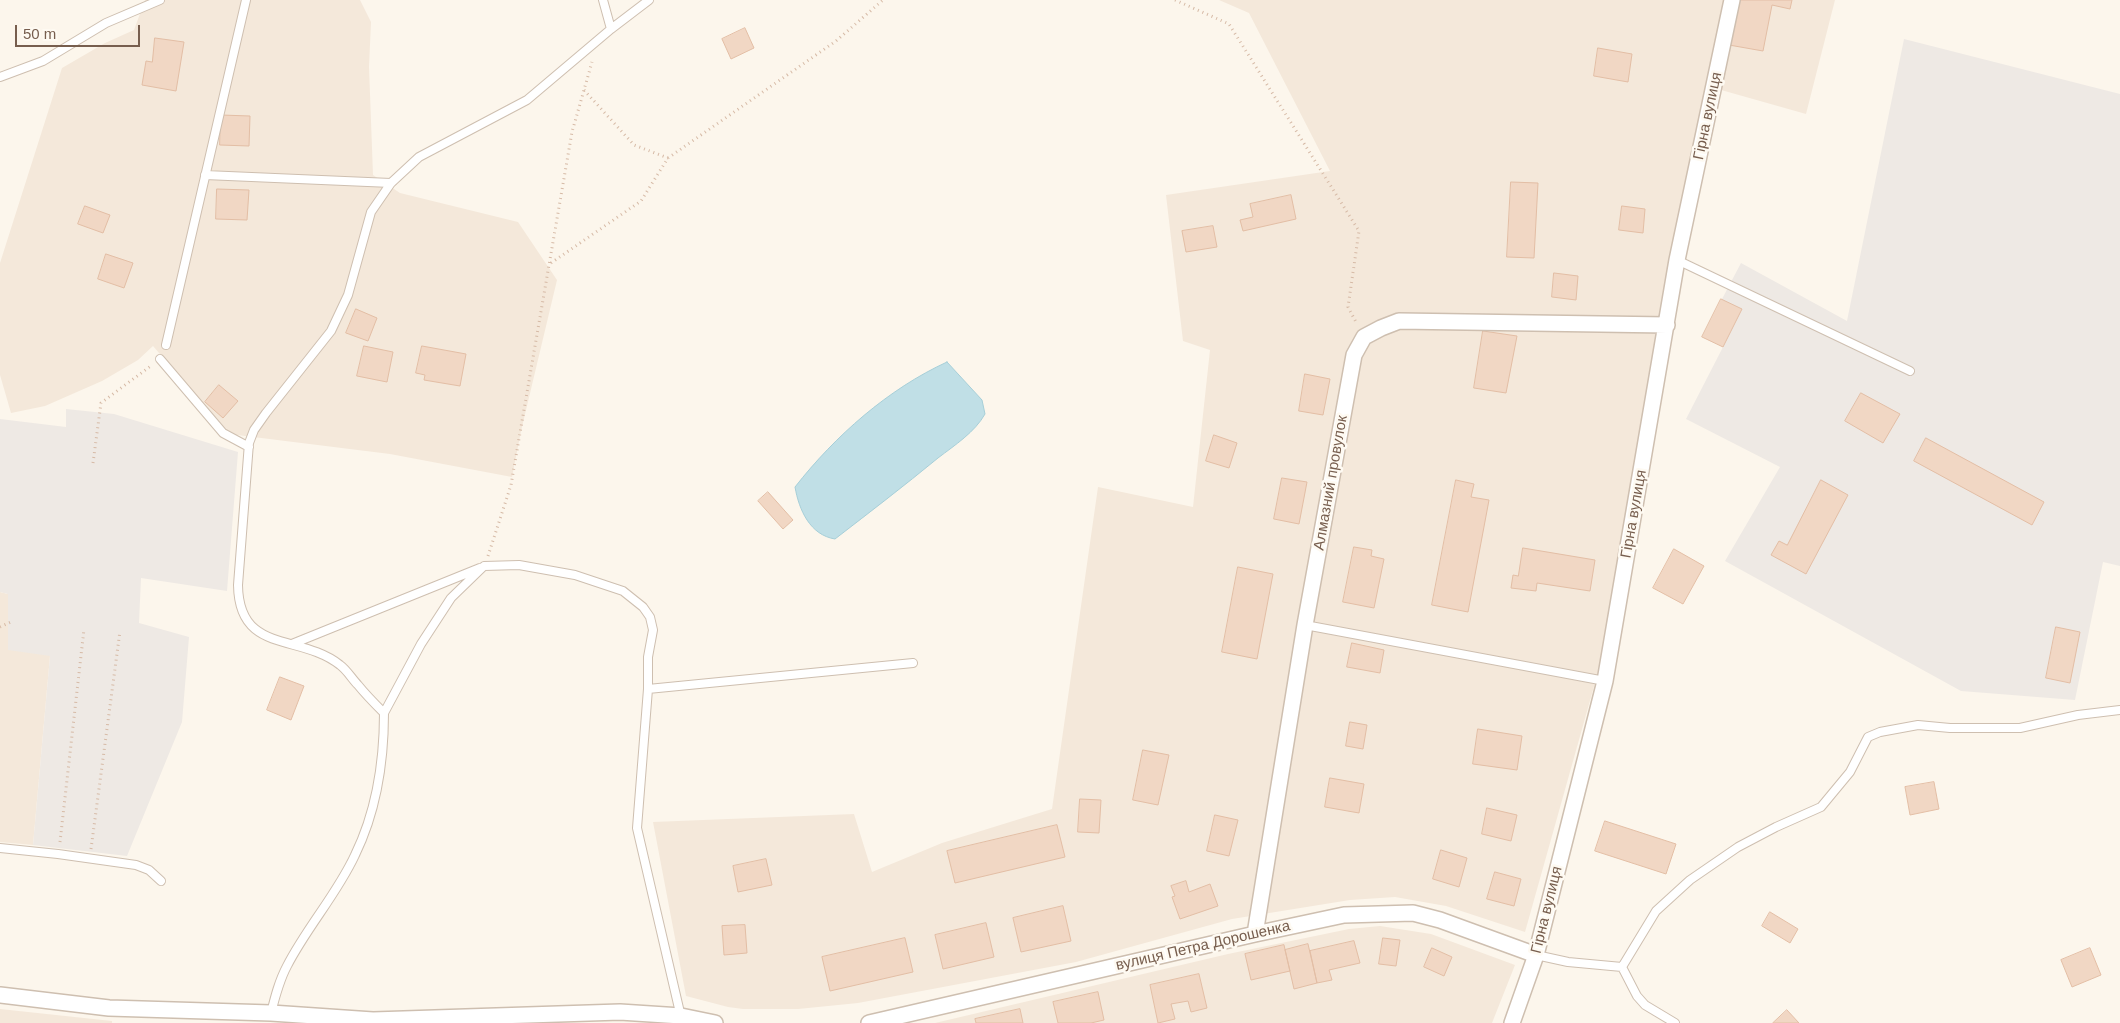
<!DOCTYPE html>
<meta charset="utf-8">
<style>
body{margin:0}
#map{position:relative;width:2120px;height:1023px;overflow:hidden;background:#fcf6ec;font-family:Arial,sans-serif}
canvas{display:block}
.scale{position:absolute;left:15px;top:25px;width:125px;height:22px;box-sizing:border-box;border:2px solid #775e4e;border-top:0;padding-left:6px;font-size:15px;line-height:18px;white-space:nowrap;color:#775e4e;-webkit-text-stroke:4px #fefaf2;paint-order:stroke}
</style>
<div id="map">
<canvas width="2120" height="1023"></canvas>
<div class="scale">50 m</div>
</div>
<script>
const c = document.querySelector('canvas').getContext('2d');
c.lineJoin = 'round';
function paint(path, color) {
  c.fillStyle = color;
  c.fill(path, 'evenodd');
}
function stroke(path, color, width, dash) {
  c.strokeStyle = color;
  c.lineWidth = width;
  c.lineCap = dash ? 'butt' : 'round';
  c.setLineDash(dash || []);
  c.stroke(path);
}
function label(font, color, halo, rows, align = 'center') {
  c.font = font + ' Arial,sans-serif';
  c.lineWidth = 5;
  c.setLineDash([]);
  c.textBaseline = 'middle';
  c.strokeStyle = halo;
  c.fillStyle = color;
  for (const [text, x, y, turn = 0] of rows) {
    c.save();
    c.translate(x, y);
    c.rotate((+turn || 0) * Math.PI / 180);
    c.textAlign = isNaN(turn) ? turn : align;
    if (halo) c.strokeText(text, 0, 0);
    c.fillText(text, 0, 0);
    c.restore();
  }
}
paint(new Path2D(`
 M145,0H360L371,22L369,67L373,175L400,193L518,222L557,280L521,431L512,477L390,454L229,434L153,346L138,360L102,381L45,406L11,413L0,375V263L62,68L105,43L134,30Z
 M1219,0H1835L1806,114L1707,86L1662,300L1600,665L1525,932L1446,906L1395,897L1350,900L1232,919L1076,962L858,1003L798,1009H743L728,1007L686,996L653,822L854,814L872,872L942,843L1052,809L1098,487L1193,507L1210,350L1183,341L1166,195L1330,171L1249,13Z
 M0,592L8,594L50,656L33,845L0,842Z
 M1380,926L1431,934L1515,965L1492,1023H935L1228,954L1349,929Z
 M0,1009L112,1021V1023H0Z`), '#f4e8da');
paint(new Path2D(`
 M1904,39L2120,94V566L2103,562L2075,700L1961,691L1725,561L1780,467L1686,419L1723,347L1702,337L1741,263L1847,321Z
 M66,409L114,414L238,452L227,591L141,578L139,623L189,637L182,722L127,856L33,845L50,656L8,650V594L0,592V419L66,427Z`), '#eee9e4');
const water = new Path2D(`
 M947,362L982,400L985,414C975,432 955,445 938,458C904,486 870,512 835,539C810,535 799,510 795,487C835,436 888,389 947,362Z`);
paint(water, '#c0dfe6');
stroke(water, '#a6ced7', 1);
const building = new Path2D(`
 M1738,0H1792L1790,9L1772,5L1763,51L1729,45Z
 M745,28L754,48L731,59L722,39Z
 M155,38L184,42L176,91L142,85L146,61L152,62Z
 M1598,48L1632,54L1628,82L1594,76Z
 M221,115L250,116L249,146L220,145Z
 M1511,182L1538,183L1534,258L1507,257Z
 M217,189L249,190L247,220L216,219Z
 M1291,195L1296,219L1243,231L1240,220L1253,217L1250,204Z
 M85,206L110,215L103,233L78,224Z
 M1622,206L1645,209L1643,233L1619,230Z
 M1213,226L1217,247L1186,252L1182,231Z
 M106,254L133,263L124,288L98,279Z
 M1554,273L1578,276L1576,300L1552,297Z
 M1721,299L1742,309L1723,347L1702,337Z
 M356,309L377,318L368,341L346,333Z
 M1483,331L1517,336L1506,393L1474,388Z
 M364,346L393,352L387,382L357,376Z
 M422,346L466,354L460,386L424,380L425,375L416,373Z
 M1305,374L1330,379L1323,415L1299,411Z
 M219,385L238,401L223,418L205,402Z
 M1861,393L1900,414L1883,443L1845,421Z
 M1214,435L1237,443L1229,468L1206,461Z
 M1926,438L2044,502L2032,525L1914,461Z
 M1282,478L1307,482L1299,524L1274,519Z
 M1456,480L1474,484L1471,497L1489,500L1468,612L1432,605Z
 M1821,480L1848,495L1806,574L1771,555L1779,541L1787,545Z
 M768,492L793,520L783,529L758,501Z
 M1354,547L1372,550L1371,556L1384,559L1374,608L1343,602Z
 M1523,548L1595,560L1590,591L1537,583L1536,591L1511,588L1513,575L1518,576Z
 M1674,549L1704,566L1683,604L1653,588Z
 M1238,567L1273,574L1257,659L1222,652Z
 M2056,627L2080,632L2070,683L2046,678Z
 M1352,643L1384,650L1380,673L1347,667Z
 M280,677L304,686L291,720L267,710Z
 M1350,722L1367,725L1363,749L1346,746Z
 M1478,729L1522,736L1517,770L1473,764Z
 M1143,750L1169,755L1158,805L1133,800Z
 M1330,778L1364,784L1359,813L1325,807Z
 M1934,782L1939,809L1910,815L1905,787Z
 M1080,799L1101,800L1099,833L1078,832Z
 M1487,808L1517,815L1511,841L1482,834Z
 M1215,815L1238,820L1229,856L1207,851Z
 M1605,821L1676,844L1666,874L1595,851Z
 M1057,825L1065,857L955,883L947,851Z
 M1441,850L1467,858L1459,887L1433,879Z
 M766,859L772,885L738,892L733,866Z
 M1495,872L1521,879L1514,906L1487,899Z
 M1186,881L1189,892L1210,884L1218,906L1180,919L1172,897L1175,896L1171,886Z
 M1063,906L1071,941L1021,952L1013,918Z
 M1770,912L1798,929L1790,943L1762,926Z
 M986,923L994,957L943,969L935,935Z
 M745,925L747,953L724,955L722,926Z
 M905,938L913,972L830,991L822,957Z
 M1383,938L1400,940L1396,966L1379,964Z
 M1354,941L1360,963L1329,970L1332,980L1317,983L1310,951Z
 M1308,944L1317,983L1294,989L1285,950Z
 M1284,945L1290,971L1251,980L1245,954Z
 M1432,948L1452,957L1444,976L1424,967Z
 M2090,948L2101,975L2072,987L2061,960Z
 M1199,974L1207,1008L1191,1012L1188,1001L1171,1004L1175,1019L1158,1023L1150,985Z
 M1098,992L1104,1020L1091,1023H1058L1053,1002Z
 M1020,1009L1023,1023H976L975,1019Z
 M1787,1010L1799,1023H1773Z`);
paint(building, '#f1d7c4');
stroke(building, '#e3bea5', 1);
const service = new Path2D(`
 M603,0L611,29
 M0,77L43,61L106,23L160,0
 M205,175L391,183
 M1677,260L1910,371
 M166,345L246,0
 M160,359L223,433L249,447
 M1305,625L1605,681
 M292,644L480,568
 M648,689L913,663
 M384,713L421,644L451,598L484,566L519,565L575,575L623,591L643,607L650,617L653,630L648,657V689L637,828L681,1017
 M0,848L58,854L136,865L149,870L161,881
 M1536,955L1568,962L1622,967L1637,996L1645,1005L1675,1023
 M1622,967L1656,911L1690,880L1738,847L1776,827L1821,807L1850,772L1868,737L1880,732L1918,725L1950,728H2020L2078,715L2120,710
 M271,1013C275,997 279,981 287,966C307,927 337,894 355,855C377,810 384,762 384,713C375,704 366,695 358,685C352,679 347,670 340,665C300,633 239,655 238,585L249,443L254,430L266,413L331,331L348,295L371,212L391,183L419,157L527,100L611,29L649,0`);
const minor = new Path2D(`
 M1255,934L1305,625L1354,355L1364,337L1381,328L1399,321L1667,325
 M0,995L109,1008L271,1013L373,1020L620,1012L681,1016L715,1023
 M869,1023L1255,934L1344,915L1413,913L1440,920L1536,955
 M1512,1023L1536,955L1605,681L1677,260L1732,0`);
stroke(service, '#cebfb0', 10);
stroke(minor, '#cebfb0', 18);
stroke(new Path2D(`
 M1175,0L1229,24L1359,231L1348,307L1357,324
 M584,90L634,145L668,158
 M551,263L641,201L668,158L836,41L883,0
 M93,463L101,403L152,365
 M488,556L511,485L572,132L592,62
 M0,627L13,621
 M60,842L84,629
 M91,849L120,631`), '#d6baa6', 3, [1, 4]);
stroke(service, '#fff', 8);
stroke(minor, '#fff', 15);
label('15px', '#775e4e', '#fefaf2', [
 ["Гірна вулиця",1708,116,-78],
 ["Алмазний провулок",1331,483,-80],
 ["Гірна вулиця",1634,514,-80],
 ["Гірна вулиця",1547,910,-76],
 ["вулиця Петра Дорошенка",1203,946,-13]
]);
</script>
